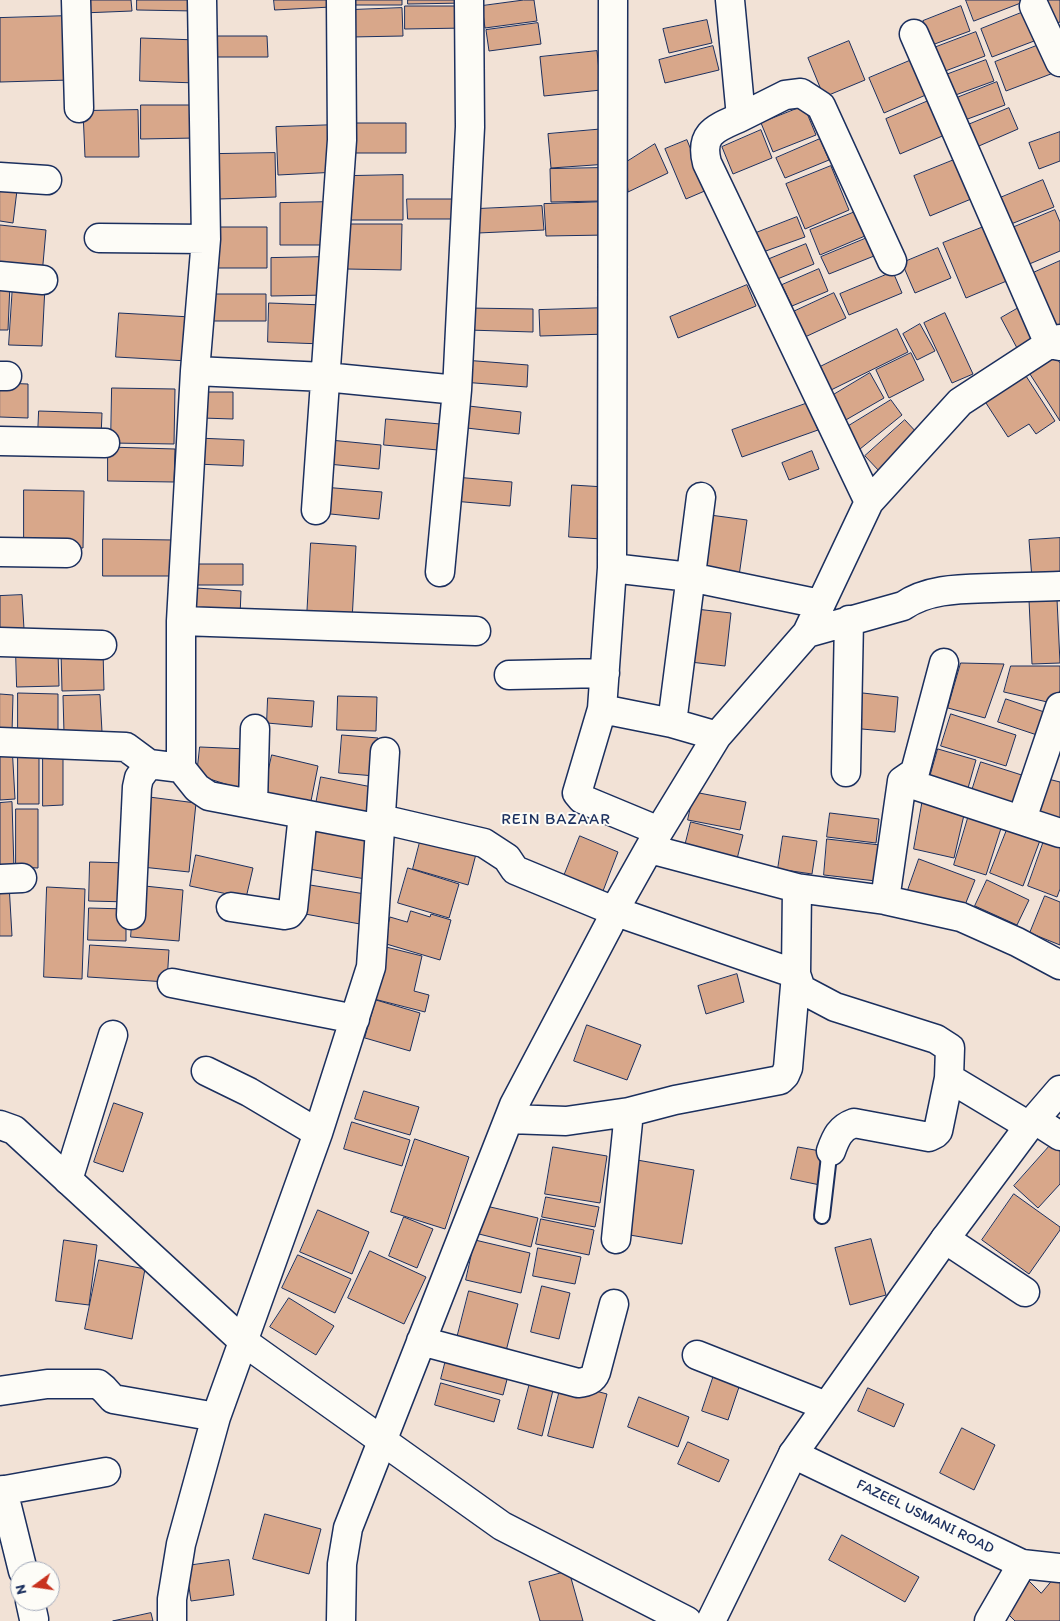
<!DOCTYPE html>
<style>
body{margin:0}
#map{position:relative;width:1060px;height:1621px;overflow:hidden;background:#f2e2d6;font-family:Itim,sans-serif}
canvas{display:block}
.north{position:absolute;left:10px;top:1561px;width:50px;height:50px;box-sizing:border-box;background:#fdfcf7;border:1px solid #a3aaba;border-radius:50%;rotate:256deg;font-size:14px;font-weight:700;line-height:20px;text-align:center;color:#1b2f5e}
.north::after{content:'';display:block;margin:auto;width:18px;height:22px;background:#c8321e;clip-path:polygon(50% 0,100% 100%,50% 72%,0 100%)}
</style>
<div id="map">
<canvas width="1060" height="1621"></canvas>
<div class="north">N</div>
</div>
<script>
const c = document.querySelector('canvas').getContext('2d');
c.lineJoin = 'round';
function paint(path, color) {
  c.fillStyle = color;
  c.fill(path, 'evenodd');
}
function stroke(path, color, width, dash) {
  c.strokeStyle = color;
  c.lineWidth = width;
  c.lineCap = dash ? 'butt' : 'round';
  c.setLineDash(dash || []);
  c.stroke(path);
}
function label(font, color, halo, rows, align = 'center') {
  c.font = font + ' Itim,sans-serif';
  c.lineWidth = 4;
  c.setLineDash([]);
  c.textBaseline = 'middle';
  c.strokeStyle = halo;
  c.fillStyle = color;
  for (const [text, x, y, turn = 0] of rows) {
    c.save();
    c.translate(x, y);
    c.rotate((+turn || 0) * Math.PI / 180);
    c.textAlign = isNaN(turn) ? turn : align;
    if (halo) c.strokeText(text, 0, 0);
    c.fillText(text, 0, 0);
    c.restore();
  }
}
const building = new Path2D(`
 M82,0H131L132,11L82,13Z
 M137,0H196L195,11L137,10Z
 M274,0H331V7L275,10Z
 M347,0H402V5H347Z
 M408,0H466V3L408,4Z
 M524,0H534L537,21L485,28L482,6Z
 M966,0H1026V1L974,21Z
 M1040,0H1060V22L1050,26Z
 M405,6H466V28L405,29Z
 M961,6L970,31L932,45L923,21Z
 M402,8L403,36L351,37V10Z
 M1031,9L1042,38L992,57L981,29Z
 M69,16L70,80L0,82V18Z
 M707,20L712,43L669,53L663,29Z
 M538,23L541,44L489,51L486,30Z
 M976,32L985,56L940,73L931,49Z
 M215,36H267L268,57H215Z
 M141,38L197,40L196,83L140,81Z
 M849,41L865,80L824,97L808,58Z
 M1044,43L1056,72L1006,91L995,62Z
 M713,46L719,70L665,83L659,60Z
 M597,51L601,90L544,96L540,57Z
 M914,59L928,94L884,113L869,78Z
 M986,60L994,81L950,97L943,76Z
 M997,82L1005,105L957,123L949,101Z
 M933,99L947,134L900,154L886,119Z
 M141,105H196V138L141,139Z
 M804,106L816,135L773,152L761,123Z
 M1009,108L1018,129L972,149L963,127Z
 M138,110L139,157H85L83,111Z
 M353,123H406V153H353Z
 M337,125L338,172L278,175L276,127Z
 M605,129L608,164L551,168L548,134Z
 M761,130L772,158L733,174L722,147Z
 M1060,132V161L1039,169L1029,143Z
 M820,139L829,160L785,178L776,158Z
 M687,140L707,190L686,199L665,149Z
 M655,144L668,173L628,192L625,163Z
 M275,153L276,197L219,199L217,154Z
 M959,158L976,197L930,216L914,176Z
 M831,166L849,210L805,229L786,184Z
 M601,168L602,201L551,202L550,169Z
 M403,175V220H350V176Z
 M1043,180L1054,207L1011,224L1000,198Z
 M0,181L18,182L13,223L0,221Z
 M407,199H463L464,219H408Z
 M332,202L333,245H280V203Z
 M606,202L607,235L546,236L544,204Z
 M542,206L544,230L478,233L477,209Z
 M1055,210L1060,222V251L1027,265L1012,228Z
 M855,212L865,236L820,255L810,230Z
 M797,217L805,237L763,252L756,233Z
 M346,224H402L401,270L346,269Z
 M0,225L46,230L42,275L0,271Z
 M986,226L1009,280L966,298L943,243Z
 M214,227H267V268H213Z
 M867,238L874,256L829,274L821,257Z
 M806,244L814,264L775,280L767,260Z
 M938,248L951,278L915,293L902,263Z
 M328,257V295L271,296V258Z
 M1060,261V327L1058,328L1033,273Z
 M819,269L828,291L792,306L782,285Z
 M893,272L902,293L849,315L840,294Z
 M0,284H10L8,330H0Z
 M13,284L45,286L42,346L9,345Z
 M747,285L756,306L678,338L670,317Z
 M834,293L846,318L805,337L793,312Z
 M211,294H266V321H211Z
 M269,303L324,305L323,344L268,342Z
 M1022,306L1039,336L1017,348L1001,318Z
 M468,308L533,309V332L468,330Z
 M607,308L608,334L540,336L539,310Z
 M119,313L191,317L188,361L116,357Z
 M945,313L973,374L952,383L924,323Z
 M920,324L935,351L917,360L903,334Z
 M897,329L908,352L831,390L820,367Z
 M911,353L924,380L889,398L876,370Z
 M1054,354L1060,363V421L1028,371Z
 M464,360L528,365L527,387L462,382Z
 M870,373L884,398L844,421L830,397Z
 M1026,376L1055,421L1036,434L1029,424L1008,437L986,403Z
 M0,383L28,384V418L0,417Z
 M112,388L175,389L174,444L111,443Z
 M203,392H233V419L202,418Z
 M891,400L902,415L860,449L847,427Z
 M808,403L818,430L742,457L732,430Z
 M460,405L521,412L519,434L458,427Z
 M39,411L102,413L101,437L38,436Z
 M386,419L440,424L438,450L384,445Z
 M905,420L919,435L880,472L865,456Z
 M197,438L244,440L243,466L196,464Z
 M330,440L381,445L379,469L328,464Z
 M108,447L175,449L174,482L108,481Z
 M812,451L819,469L789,480L782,463Z
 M455,477L512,482L510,506L453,501Z
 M572,485L605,487L602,539L569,537Z
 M323,487L382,492L379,519L321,513Z
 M24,490L84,491L83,548L24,547Z
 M710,515L747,520L739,576L702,570Z
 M1060,538V578L1032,579L1029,540Z
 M103,539L174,540L173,576H103Z
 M311,543L356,546L352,621L307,618Z
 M193,564H243V585H193Z
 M196,588L241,591L240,617L195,614Z
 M22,595L24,629L0,630V596Z
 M1057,599L1060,663L1032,664L1029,600Z
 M696,609L731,613L725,666L690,662Z
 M103,650L104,690L62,691L61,651Z
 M16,652H58L59,686L17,687Z
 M961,663L1004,664L985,718L948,708Z
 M1011,666H1060V690L1056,704L1004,692Z
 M854,692L898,697L895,732L851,728Z
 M18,693L58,694V734L18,733Z
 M0,694L13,695L12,733H0Z
 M100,695L102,732L64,733L63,696Z
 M338,696L377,697L376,731L337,730Z
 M268,698L314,701L312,727L267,723Z
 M1006,699L1053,715L1046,738L998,722Z
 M951,714L1016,735L1006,766L941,746Z
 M342,735L378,738L375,776L339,773Z
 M12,745L15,799L0,800V746Z
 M200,747L247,749L238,788L197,775Z
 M18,748H39V804H18Z
 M43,749H63V805L43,806Z
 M938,749L976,760L966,795L928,784Z
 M272,755L318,766L310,806L263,796Z
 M981,762L1031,778L1020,813L970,797Z
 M321,777L377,788L370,826L314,815Z
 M1044,778L1060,782V825L1032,817Z
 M694,792L746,802L740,830L688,820Z
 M924,793L967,802L954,858L914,849Z
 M149,797L196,803L189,872L142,867Z
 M12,802L14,870L0,871V803Z
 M971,808L1004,819L986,875L954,865Z
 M16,809H38V868L16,867Z
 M830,813L879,819L876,843L827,837Z
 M691,822L743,835L736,863L684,850Z
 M1010,822L1042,835L1023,886L990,873Z
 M315,827L377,837L371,880L309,869Z
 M1046,835L1060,840V889L1057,897L1028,886Z
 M580,836L618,852L603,891L564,876Z
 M783,836L817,841L812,874L778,869Z
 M421,838L476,854L468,885L413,869Z
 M827,839L880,845L876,881L824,875Z
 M196,855L253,868L246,898L190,886Z
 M919,859L975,880L963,910L908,890Z
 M90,862L129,863V902L89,901Z
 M408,868L459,884L449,918L398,903Z
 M987,880L1029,900L1017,925L975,906Z
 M0,884H9L12,936H0Z
 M135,885L183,890L179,941L131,937Z
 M310,885L365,894L360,924L305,914Z
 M47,887L85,889L82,979L44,977Z
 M1045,896L1060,902V945L1030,933Z
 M89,908L126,909V941L88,940Z
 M411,911L430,917L431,914L451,920L440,960L383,943L390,917L407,922Z
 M90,945L169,950L167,982L88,977Z
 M386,947L422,956L414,991L429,995L425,1012L374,999Z
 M737,974L744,1002L706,1014L698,986Z
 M376,1000L420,1013L410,1051L365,1038Z
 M587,1025L641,1045L627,1080L574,1061Z
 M364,1091L419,1107L410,1135L355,1119Z
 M114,1103L143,1113L123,1172L94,1162Z
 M352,1122L410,1140L402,1166L344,1149Z
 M415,1139L469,1157L445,1229L391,1212Z
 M1055,1140L1060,1145V1184L1038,1208L1014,1186Z
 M553,1147L607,1156L600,1203L545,1194Z
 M798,1147L826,1152L820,1185L791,1179Z
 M637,1160L694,1170L682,1244L624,1234Z
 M1014,1194L1060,1227V1230L1029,1274L982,1240Z
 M546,1197L599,1207L595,1227L542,1217Z
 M486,1206L538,1218L531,1247L479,1234Z
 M318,1210L369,1232L352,1274L300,1252Z
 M404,1217L433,1229L417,1268L389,1256Z
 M541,1219L594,1230L589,1255L536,1244Z
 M871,1239L886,1295L850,1305L835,1248Z
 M64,1240L97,1245L89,1305L56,1301Z
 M475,1240L530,1253L521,1293L466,1280Z
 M538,1248L581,1257L575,1284L533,1276Z
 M370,1251L426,1277L404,1324L348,1298Z
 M298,1255L351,1279L335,1313L282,1288Z
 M99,1260L145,1269L132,1339L85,1329Z
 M542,1286L570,1293L559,1339L531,1332Z
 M469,1291L518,1304L505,1355L456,1342Z
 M289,1298L334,1326L316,1355L270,1327Z
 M448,1352L510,1368L503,1395L441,1379Z
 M715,1372L741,1381L728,1420L702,1411Z
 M532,1375L555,1382L542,1436L518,1429Z
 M562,1382L607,1394L593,1448L548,1436Z
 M441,1383L500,1400L494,1422L435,1405Z
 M868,1388L904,1404L894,1427L858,1411Z
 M639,1397L689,1417L678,1447L628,1427Z
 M962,1428L995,1445L974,1490L940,1473Z
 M688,1442L729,1460L719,1482L678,1464Z
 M265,1514L321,1529L309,1574L253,1559Z
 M842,1535L919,1577L905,1602L829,1560Z
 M229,1560L234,1595L191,1601L186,1566Z
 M569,1571L583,1621H540L529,1582Z
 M1057,1575L1060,1578V1621H1015L1001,1607L1027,1579L1041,1593Z
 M151,1613L153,1621H113Z`);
paint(building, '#d8a78a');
stroke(building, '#1b2f5e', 1);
const service = new Path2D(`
 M822,1216L829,1156L831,1151`);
const minor = new Path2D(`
 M76,0L79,108
 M202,0L206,239L195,371L181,621V768L197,788L209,796L381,829
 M613,0L612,568L602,709L672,723L717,736
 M730,0L741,117C717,128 699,132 707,163L869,502
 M1034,6L1060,62
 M914,34L1049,344L1060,346
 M741,117L785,95L801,93L821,106L892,261
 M0,177L47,180
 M99,238L206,239
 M0,276L43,280
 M195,371L325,377L457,390
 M0,376H7
 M0,441L105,443
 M316,510L342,140L341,0
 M0,552L67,553
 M612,568L690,577L820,604
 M440,572L457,390L470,127L469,0
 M181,621L476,631
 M807,633L903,606C929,588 963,589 993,588C1016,587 1038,587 1060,586
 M0,642L102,645
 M509,675L605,673
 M602,709L577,793L582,799L659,831
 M672,723L701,497
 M0,742L126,747L149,764
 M846,772L849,620
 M902,781L1060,833
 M253,804L255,729
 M381,819L484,843L507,858L515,870L614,911L796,974L788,1068L785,1075L780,1080L675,1100L629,1112L566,1121L509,1119
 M1022,819L1060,707
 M650,849L797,888L885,900L961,917L1017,942L1060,965
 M0,879L22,878
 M797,888L796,974L801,989L835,1007L936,1039L950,1048L949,1078L1029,1126
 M885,900L902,781L915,772L944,663
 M231,907L284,915L289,914L293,909L303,814
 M131,915L137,787L139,778L149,764L181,768
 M172,983L355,1019
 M206,1071L249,1092L318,1133
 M1035,1120L1060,1136
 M831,1151C836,1137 840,1128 854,1123L929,1137L935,1134L938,1131L949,1078
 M68,1180L113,1035
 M616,1239L629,1112
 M945,1239L1025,1292
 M421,1341L578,1383C587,1382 593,1380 596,1372L614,1304
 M697,1355L826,1406
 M0,1391L47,1384H98L104,1389L113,1399L216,1417
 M3,1490L23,1571
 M0,1491L106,1472
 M30,1601L34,1619
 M172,1621V1599L181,1544L216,1417L318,1133L371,967L385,752
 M341,1621L342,1564L348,1528L514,1105L609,925L614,911L659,831L717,736L807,633L869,502L960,402L1049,344L1060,339
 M989,1621L1022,1564`);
const tertiary = new Path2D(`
 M793,1454L1022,1564L1060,1568`);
const secondary = new Path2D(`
 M0,1125L14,1130L244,1342L502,1526L687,1621
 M711,1621L793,1454L945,1239L1029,1126L1060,1090`);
stroke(service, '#1b2f5e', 18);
stroke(minor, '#1b2f5e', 31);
stroke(tertiary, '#1b2f5e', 31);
stroke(secondary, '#1b2f5e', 31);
stroke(service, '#fdfcf7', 14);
stroke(minor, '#fdfcf7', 28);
stroke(tertiary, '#fdfcf7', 28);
stroke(secondary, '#fdfcf7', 28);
label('15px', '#1b2f5e', '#fdfcf7', [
 ["FAZEEL USMANI ROAD",925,1517,26]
]);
c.letterSpacing = '1px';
label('16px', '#1b2f5e', '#fdfcf7', [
 ["REIN BAZAAR",556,820]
]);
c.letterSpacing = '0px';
</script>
